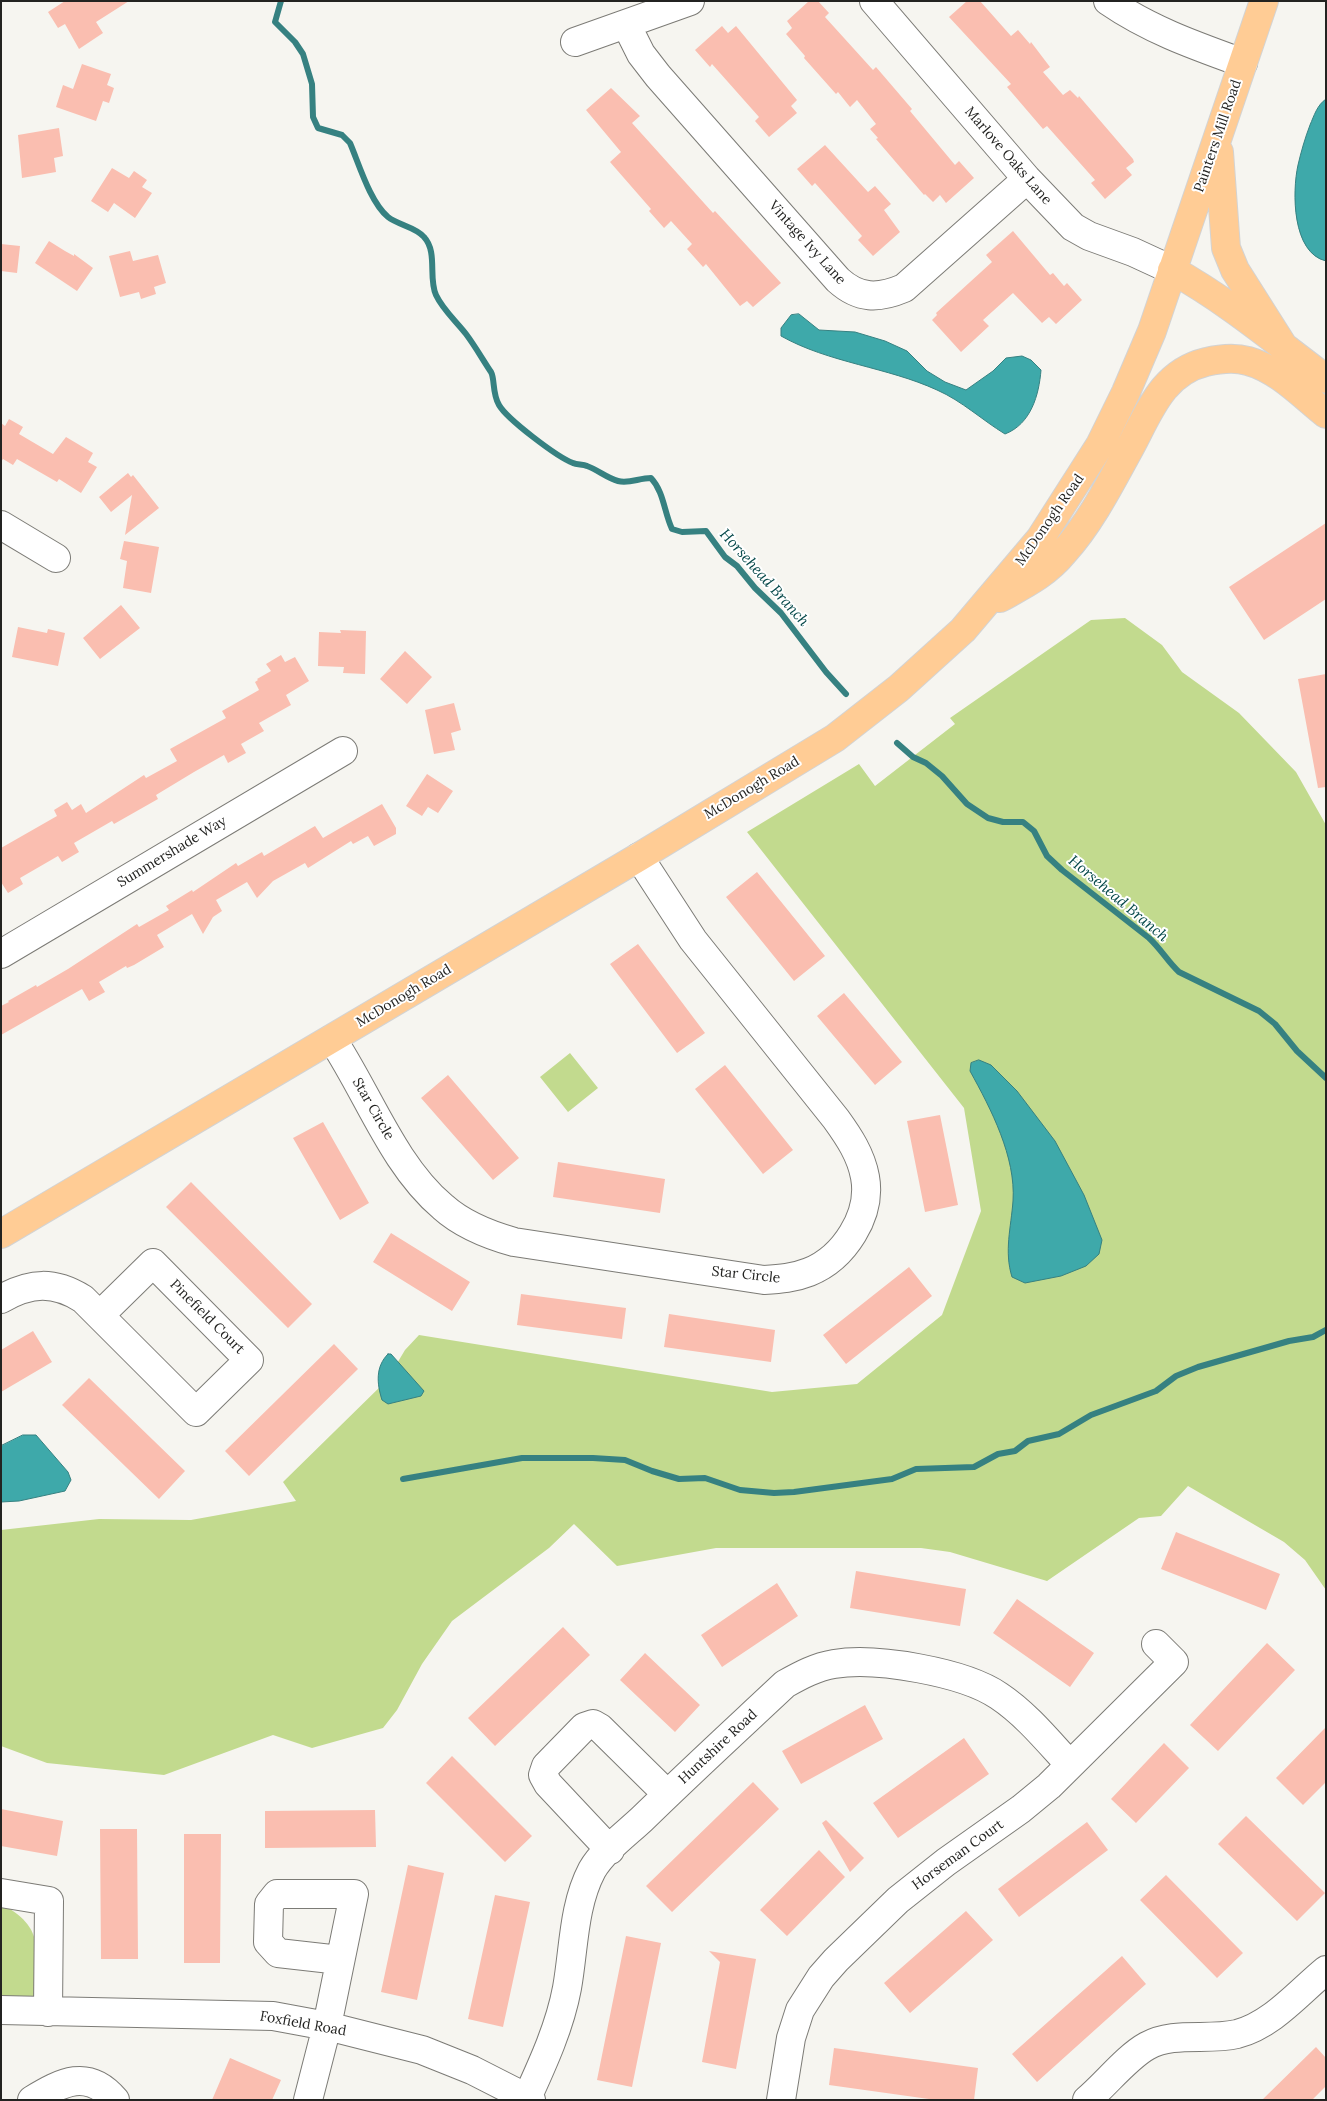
<!DOCTYPE html>
<style>
body{margin:0}
#map{position:relative;width:1327px;height:2101px;overflow:hidden;background:#f6f5f0;font-family:Lora,serif}
canvas{display:block}
.frame{position:absolute;inset:0;border:2px solid #232321;pointer-events:none}
</style>
<div id="map">
<canvas width="1327" height="2101"></canvas>
<div class="frame"></div>
</div>
<script>
const c = document.querySelector('canvas').getContext('2d');
c.lineJoin = 'round';
function paint(path, color) {
  c.fillStyle = color;
  c.fill(path, 'evenodd');
}
function stroke(path, color, width, dash) {
  c.strokeStyle = color;
  c.lineWidth = width;
  c.lineCap = dash ? 'butt' : 'round';
  c.setLineDash(dash || []);
  c.stroke(path);
}
function label(font, color, halo, rows, align = 'center') {
  c.font = font + ' Lora,serif';
  c.lineWidth = 4;
  c.setLineDash([]);
  c.textBaseline = 'middle';
  c.strokeStyle = halo;
  c.fillStyle = color;
  for (const [text, x, y, turn = 0] of rows) {
    c.save();
    c.translate(x, y);
    c.rotate((+turn || 0) * Math.PI / 180);
    c.textAlign = isNaN(turn) ? turn : align;
    if (halo) c.strokeText(text, 0, 0);
    c.fillText(text, 0, 0);
    c.restore();
  }
}
paint(new Path2D(`
 M1125,618L1162,645L1182,672L1239,713L1296,772L1326,825V1590L1305,1560L1284,1542L1188,1486L1161,1516L1139,1518L1047,1581L950,1552L921,1548H716L617,1566L574,1524L549,1548L452,1621L422,1664L397,1710L383,1728L312,1748L273,1735L164,1775L47,1763L1,1746V1530L99,1519L191,1520L296,1501L283,1482L387,1380L405,1350L419,1335L772,1392L857,1384L942,1315L981,1211L964,1108L747,832L859,764L875,786L955,724L950,718L1091,620Z
 M570,1053L598,1088L568,1112L540,1077Z
 M1,1904C46,1927 37,1952 35,1996H1Z`), '#c2da8e');
const water = new Path2D(`
 M1326,99V261C1292,253 1292,192 1298,165C1301,152 1305,138 1310,125C1314,116 1317,105 1326,99Z
 M799,314L819,330L855,332L885,341L907,351L927,371L945,382L966,390L993,371L1006,358L1022,356L1031,360L1041,370C1039,395 1031,424 1005,434C982,420 962,401 937,390C887,367 829,363 781,336V328L791,315Z
 M979,1060L991,1065L1017,1091L1055,1141L1084,1195L1102,1240L1099,1254L1086,1266L1061,1276L1025,1283L1012,1277C1004,1251 1011,1228 1013,1201C1016,1157 991,1109 970,1071L971,1063Z
 M388,1354H391L424,1391L421,1396L388,1404L382,1400C377,1384 375,1367 388,1354Z
 M23,1435H36L68,1472L71,1480L65,1491L19,1501L1,1502V1446Z`);
paint(water, '#3ea9aa');
stroke(water, '#368181', 1);
stroke(new Path2D(`
 M281,1L275,22L295,42L303,54L312,84L313,117L318,128L342,135L350,143C359,164 370,202 388,217C398,225 416,227 424,237C438,252 428,278 436,295C443,310 456,321 466,334C475,346 483,360 491,372C495,379 492,393 499,405C507,419 557,457 573,463C577,465 583,464 587,466C598,470 607,478 618,481C629,484 639,478 651,478C664,492 664,512 672,529L682,532L706,531L725,557L737,566L755,588L781,613L826,672L846,694
 M897,743L913,757L926,763L942,776L967,804L988,818L1003,822H1023L1034,831L1047,856L1062,870L1149,938C1161,949 1168,962 1179,972L1259,1011L1275,1024L1297,1051L1326,1078
 M403,1479L522,1458H593L625,1460L652,1471L679,1479L705,1478L740,1490L774,1493L794,1492L892,1479L916,1469L974,1467L998,1454L1015,1451L1028,1441L1059,1434L1091,1415L1156,1391L1176,1376L1198,1367L1289,1341L1313,1337L1326,1330`), '#368181', 6);
paint(new Path2D(`
 M65,1H129L96,22L103,33L79,49L65,24L58,28L48,12Z
 M809,1H818L829,13L825,17L873,70L876,67L912,109L910,111L955,165L959,161L974,178L946,203L940,195L933,202L925,194L924,195L876,139L878,138L870,129L876,124L857,100L850,107L838,92L836,94L804,58L805,56L786,34L792,28L787,21Z
 M967,1H980L1011,36L1018,30L1030,44L1031,42L1050,67L1043,72L1063,95L1070,90L1078,98L1079,96L1133,159L1134,162L1126,168L1132,175L1105,199L1091,183L1095,180L1047,126L1043,129L1007,87L1011,84L949,17Z
 M722,26L728,33L736,26L797,100L791,106L797,113L769,137L755,121L759,117L712,64L710,67L695,50Z
 M82,64L111,74L107,85L114,88L109,103L103,101L96,121L56,107L63,85L73,89Z
 M611,88L640,116L632,123L713,213L715,211L781,283L753,307L747,301L740,306L706,264L703,267L687,249L692,244L671,221L664,228L649,211L651,209L610,162L621,152L586,110Z
 M59,128L63,156L54,158L56,172L22,178L18,135Z
 M825,145L868,192L875,186L891,204L884,210L900,232L873,256L858,240L862,236L815,183L812,186L797,169Z
 M112,168L129,178L134,171L147,180L142,187L152,193L135,218L114,203L108,212L91,201Z
 M1013,231L1050,275L1053,273L1064,286L1067,283L1082,300L1056,324L1049,317L1042,323L1013,293L983,320L989,326L961,352L932,320L937,315L936,313L992,262L986,255Z
 M49,241L65,251L74,256V254L93,268L77,291L35,263Z
 M1,244L20,246L17,273L1,271Z
 M130,251L133,261L158,255L166,283L154,287L156,294L141,299L139,292L120,297L109,256Z
 M9,419L23,427L19,434L53,454L66,437L93,453L88,462L97,467L81,493L59,479L57,482L17,459L13,465L3,459L1,462V423L5,426Z
 M128,473L131,477L133,475L159,508L125,535L132,495L111,512L99,497Z
 M1326,523V599L1264,640L1229,587Z
 M124,541L159,547L151,593L123,588L127,561L120,559Z
 M121,605L140,628L100,659L83,638Z
 M18,627L47,633L48,629L65,633L58,666L12,657Z
 M340,630L366,631L365,674L343,673L344,667L318,666L319,632L341,633Z
 M405,651L432,677L407,704L380,679Z
 M281,655L285,662L295,657L309,681L286,695L291,705L259,723L264,731L241,744L246,753L228,763L224,755L194,772L156,795L158,799L114,824L112,821L74,843L79,852L62,862L58,856L20,878L23,884L8,893L1,882V848L57,816L54,810L67,802L72,810L81,804L86,813L144,775L146,778L177,761L170,749L226,718L222,711L259,690L255,682L258,680L257,679L271,671L266,664Z
 M1326,674V787L1318,788L1298,679Z
 M454,703L461,730L451,733L455,750L434,754L425,710Z
 M427,774L453,791L438,813L428,807L422,816L406,806Z
 M382,804L396,828V834L374,846L368,836L353,844L351,841L308,868L305,863L273,881L257,898L247,882L216,900L222,911L213,917L203,934L192,914L157,935L164,947L134,965L127,968L126,966L99,982L105,992L89,1001L82,989L1,1035V1006L9,1002L8,1001L36,985L37,987L68,969L137,924L139,927L169,910L166,906L192,890L193,892L236,863L238,866L262,852L264,856L315,826L323,838Z
 M757,872L825,956L794,981L726,897Z
 M638,944L705,1033L677,1053L610,964Z
 M844,993L902,1062L875,1085L817,1016Z
 M725,1065L793,1150L763,1174L695,1089Z
 M448,1075L519,1158L493,1180L421,1098Z
 M940,1115L958,1205L925,1212L907,1121Z
 M323,1122L369,1203L340,1220L293,1138Z
 M558,1162L665,1179L660,1213L553,1197Z
 M191,1182L312,1304L288,1328L166,1207Z
 M391,1233L470,1282L452,1311L373,1262Z
 M909,1267L932,1296L846,1364L823,1335Z
 M521,1294L626,1308L622,1339L517,1325Z
 M669,1314L775,1330L771,1362L664,1347Z
 M33,1331L52,1362L1,1392V1350Z
 M334,1344L358,1369L249,1476L225,1451Z
 M89,1378L185,1471L159,1499L62,1405Z
 M1176,1532L1280,1574L1266,1610L1161,1569Z
 M856,1571L966,1589L960,1626L850,1608Z
 M777,1583L798,1616L722,1667L701,1635Z
 M1017,1599L1094,1653L1070,1687L993,1633Z
 M563,1627L590,1655L495,1746L468,1718Z
 M1267,1643L1295,1670L1218,1751L1190,1725Z
 M645,1653L700,1705L675,1732L620,1680Z
 M865,1705L883,1739L801,1784L782,1751Z
 M1326,1727V1782L1303,1805L1276,1778Z
 M964,1738L989,1774L898,1838L873,1803Z
 M1164,1743L1189,1768L1136,1823L1111,1799Z
 M452,1756L532,1836L505,1862L426,1783Z
 M753,1782L779,1809L672,1912L646,1886Z
 M1,1809L63,1821L57,1856L1,1846Z
 M375,1810L376,1847L265,1848V1811Z
 M1246,1816L1325,1893L1297,1921L1218,1844Z
 M826,1820L864,1858L850,1872L822,1823Z
 M1087,1822L1108,1850L1019,1917L998,1889Z
 M100,1829H137L138,1959H101Z
 M184,1834H221L220,1963H184Z
 M819,1850L845,1877L787,1936L760,1910Z
 M408,1865L444,1873L417,2000L381,1992Z
 M1166,1875L1243,1953L1217,1978L1140,1900Z
 M495,1895L530,1902L503,2027L468,2019Z
 M966,1911L993,1940L910,2013L884,1983Z
 M626,1936L661,1943L632,2087L597,2080Z
 M709,1951L756,1959L736,2069L702,2062L720,1962Z
 M1122,1956L1146,1984L1037,2082L1012,2054Z
 M1316,2047L1326,2058V2086L1312,2100H1262Z
 M834,2048L978,2068L974,2100H936L829,2085Z
 M230,2058L281,2080L272,2100H212Z`), '#fabeb0');
const minor = new Path2D(`
 M874,1L1027,179L1073,227L1089,236L1133,252L1172,270
 M1108,1C1150,30 1196,46 1243,63
 M626,24L641,54L658,76L838,280C859,299 878,299 904,288L1027,179
 M575,42L690,1
 M1,525L56,558
 M1,954L343,751
 M332,1039C368,1093 393,1165 443,1207C463,1225 489,1235 514,1242L764,1280C780,1279 794,1278 809,1272C844,1258 872,1215 865,1177C861,1155 849,1137 836,1119L693,940L639,857
 M1,1299C31,1282 54,1281 83,1299L196,1412L249,1360L153,1263L100,1315
 M610,1850L548,1784L543,1775L546,1766L584,1727L593,1724L600,1728L667,1794
 M1,1893L49,1901L48,2012
 M1,2010L273,2016L327,2026L422,2050L472,2070L531,2100
 M527,2098C543,2063 560,2026 567,1988C574,1949 573,1906 592,1870C603,1851 626,1834 642,1819C689,1773 737,1729 785,1684C801,1675 816,1667 834,1664C876,1657 964,1672 999,1696C1026,1714 1048,1741 1070,1765
 M32,2100C62,2082 88,2068 115,2100
 M308,2100L327,2026L354,1894H277L269,1904L268,1942L278,1953L340,1960
 M781,2100L791,2038L800,2010L821,1977L836,1960L898,1900L946,1862L1021,1809L1049,1786L1174,1662L1156,1644
 M1087,2100C1106,2084 1127,2057 1147,2046C1174,2031 1207,2041 1237,2034C1272,2025 1298,1993 1326,1970`);
const major = new Path2D(`
 M1219,152L1226,248L1235,270L1285,349
 M1172,270C1228,301 1275,341 1326,379
 M1000,598C1025,584 1046,574 1064,552C1090,523 1109,486 1127,453C1148,416 1160,373 1206,362C1219,359 1234,357 1248,361C1278,369 1302,395 1326,414
 M1,1234L639,857L835,738L899,688L963,630L1040,539L1100,445L1126,392L1152,331L1264,1`);
stroke(minor, '#7c7b76', 30);
stroke(major, '#d3d3d3', 30);
stroke(minor, '#fff', 28);
stroke(major, '#ffcc95', 28);
label('14px', '#232321', '#fff', [
 ["Painters Mill Road",1218,136,-71],
 ["Marlove Oaks Lane",1008,156,49],
 ["Vintage Ivy Lane",807,243,48],
 ["McDonogh Road",1050,520,-55],
 ["McDonogh Road",752,788,-31],
 ["Summershade Way",172,852,-31],
 ["McDonogh Road",404,996,-31],
 ["Star Circle",373,1109,60],
 ["Star Circle",746,1275,6],
 ["Pinefield Court",207,1317,45],
 ["Huntshire Road",718,1747,-43],
 ["Horseman Court",958,1855,-36],
 ["Foxfield Road",303,2024,10]
]);
label('italic 15px', '#054849', '#fff', [
 ["Horsehead Branch",764,578,48],
 ["Horsehead Branch",1118,899,40]
]);
</script>
